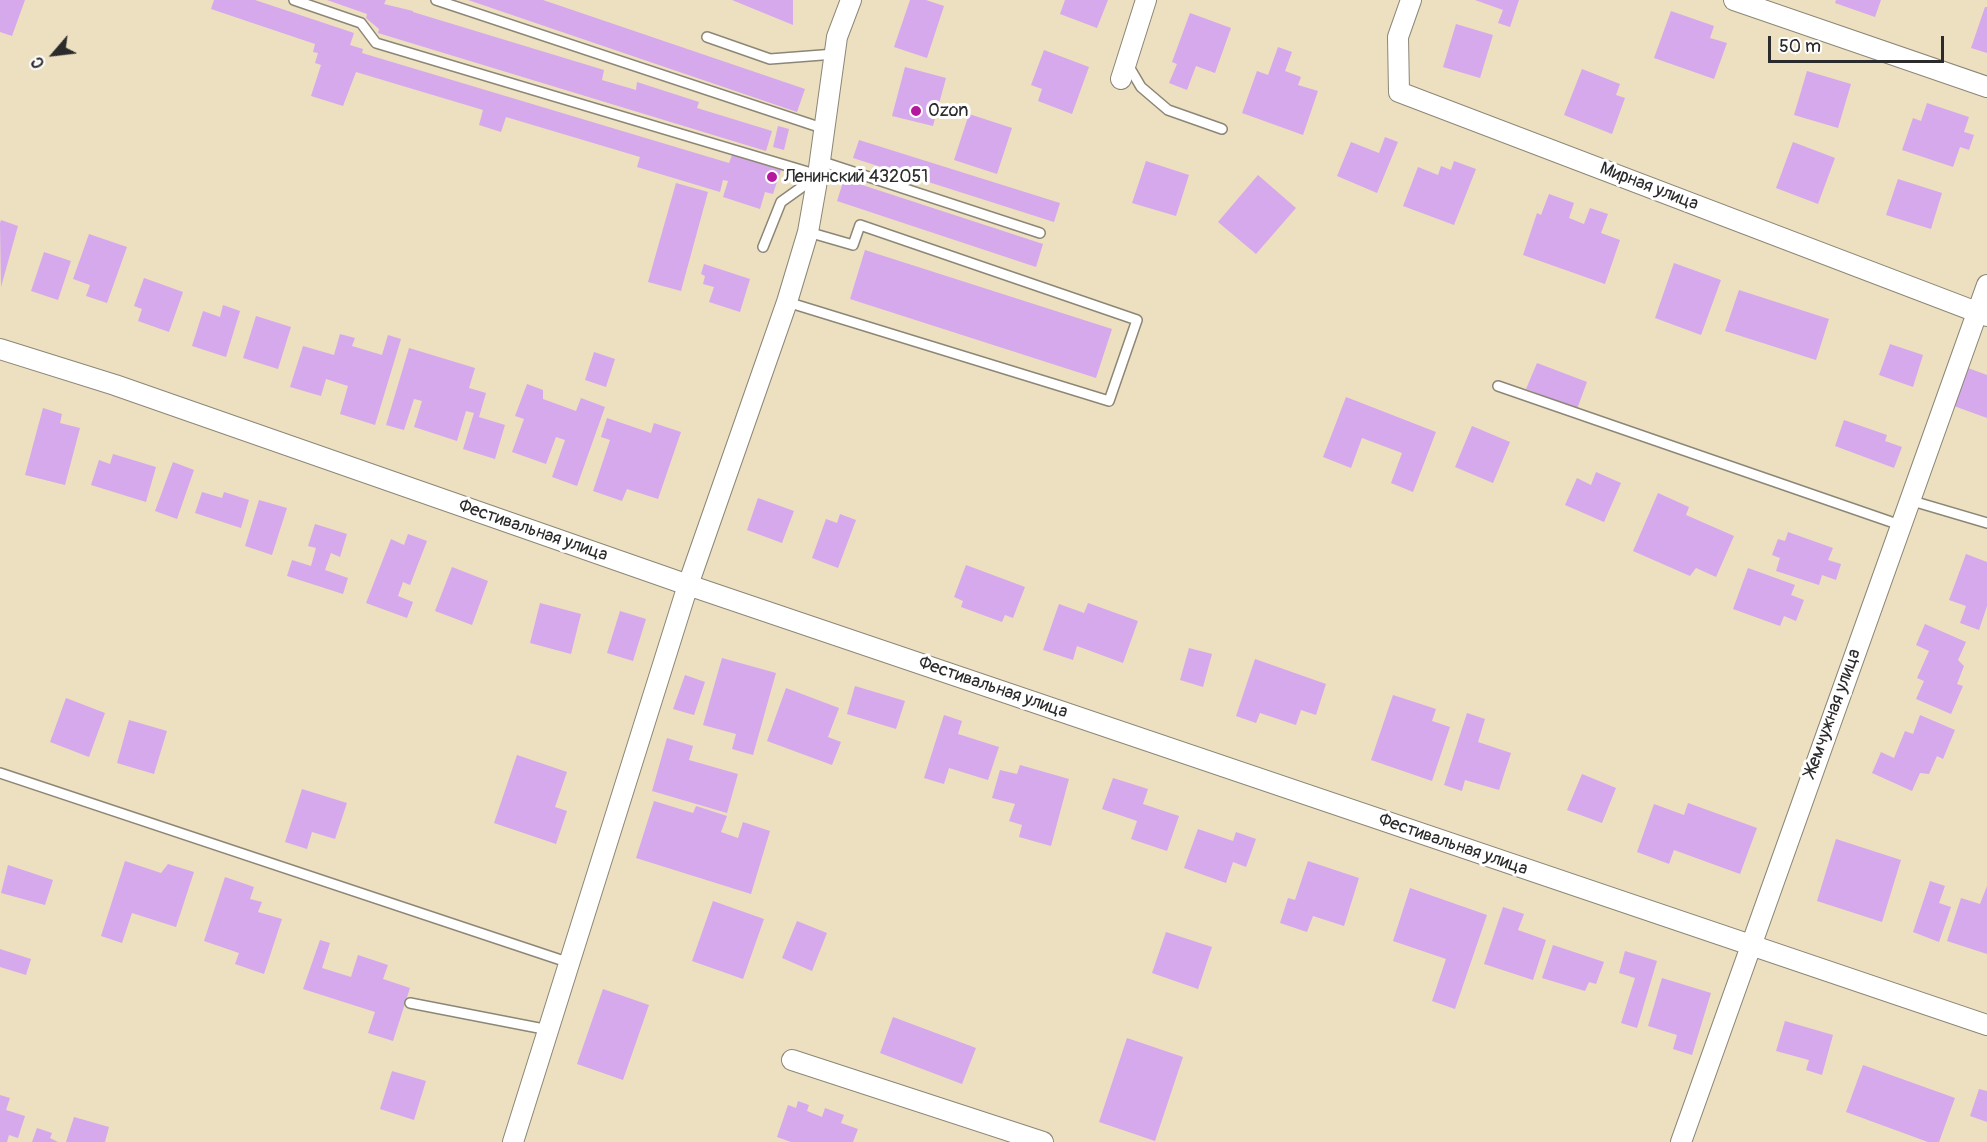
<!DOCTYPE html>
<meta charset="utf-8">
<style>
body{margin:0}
#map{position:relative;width:1987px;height:1142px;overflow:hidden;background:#ece0c0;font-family:Pangolin,sans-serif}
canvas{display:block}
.north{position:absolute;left:24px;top:24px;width:60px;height:60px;-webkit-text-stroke:4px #fff;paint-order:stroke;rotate:242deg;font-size:16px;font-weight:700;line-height:24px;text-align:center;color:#2b2b2b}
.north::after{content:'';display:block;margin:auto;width:21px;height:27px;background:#2b2b2b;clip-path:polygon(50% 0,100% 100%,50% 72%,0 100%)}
.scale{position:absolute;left:1768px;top:36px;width:176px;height:27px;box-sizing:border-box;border:3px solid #2b2b2b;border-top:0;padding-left:8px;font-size:18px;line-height:21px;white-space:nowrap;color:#2b2b2b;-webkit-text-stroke:4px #fff;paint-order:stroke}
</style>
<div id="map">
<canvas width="1987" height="1142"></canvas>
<div class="north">С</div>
<div class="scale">50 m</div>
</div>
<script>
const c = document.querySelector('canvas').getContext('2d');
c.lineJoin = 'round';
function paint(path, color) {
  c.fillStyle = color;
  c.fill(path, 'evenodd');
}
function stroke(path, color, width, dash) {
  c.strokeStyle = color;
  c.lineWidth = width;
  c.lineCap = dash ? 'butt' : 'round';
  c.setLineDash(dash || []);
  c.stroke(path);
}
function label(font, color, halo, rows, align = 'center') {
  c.font = font + ' Pangolin,sans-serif';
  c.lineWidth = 6;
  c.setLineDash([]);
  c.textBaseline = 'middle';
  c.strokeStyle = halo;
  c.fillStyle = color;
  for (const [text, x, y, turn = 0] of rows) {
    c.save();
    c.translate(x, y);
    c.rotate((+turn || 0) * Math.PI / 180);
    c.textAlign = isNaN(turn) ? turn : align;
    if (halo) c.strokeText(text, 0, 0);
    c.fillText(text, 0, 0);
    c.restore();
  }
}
paint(new Path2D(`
 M0,0H25L12,36L0,32Z
 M214,0H255L354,33L350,45L363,49L362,53L729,163L732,155L781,170L773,194L765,192L760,209L723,197L728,181L723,180L720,192L637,167L640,157L506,117L501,132L479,125L483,110L356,72L343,106L311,96L321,65L315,63L318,53L313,52L315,44L211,9Z
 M327,0H386L384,4L413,11V12L604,70L602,80L636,90L637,82L699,102L697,108L772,131L766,151L378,33L379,29L366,18L367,14Z
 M468,0H543L805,89L797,112Z
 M732,0H793V25Z
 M910,0H926L944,6L927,58L894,47Z
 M1065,0H1108L1097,28L1060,14Z
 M1475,0H1519L1510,27L1498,23L1503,10Z
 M1836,0H1881L1875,17L1835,3Z
 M1985,7H1987V53L1971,48Z
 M1671,11L1714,26L1710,38L1727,43L1714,79L1654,58Z
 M1190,13L1231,28L1215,73L1196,66L1187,90L1169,83L1177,64L1172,62Z
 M1456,24L1493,35L1480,78L1443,67Z
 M1278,47L1292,52L1285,71L1301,77L1298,85L1318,91L1303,135L1242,113L1257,71L1268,75Z
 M1044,50L1089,67L1072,114L1038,101L1042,89L1031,85Z
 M905,67L946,78L933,126L892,116Z
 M1582,69L1620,84L1616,95L1625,98L1612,134L1564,115Z
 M1807,71L1851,84L1838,128L1794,115Z
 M1927,103L1969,117L1964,132L1974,135L1969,150L1960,147L1953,167L1902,150L1913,118L1921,121Z
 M969,114L1012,128L997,174L954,160Z
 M778,126L789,129L784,150L773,147Z
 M1385,137L1398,142L1377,193L1337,176L1351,142L1379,153Z
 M859,140L1060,203L1054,222L853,158Z
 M1793,142L1835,158L1818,204L1776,188Z
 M1146,161L1189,175L1176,216L1132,203Z
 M1454,161L1476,169L1454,225L1403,206L1418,167L1438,175L1441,166L1451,170Z
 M1258,175L1296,208L1256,254L1218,222Z
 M844,179L1043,244L1036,267L837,201Z
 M1898,179L1942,193L1931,229L1886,215Z
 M676,183L708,192L681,291L648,282Z
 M1549,194L1574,203L1569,218L1584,224L1590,208L1608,214L1601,233L1620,240L1605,284L1523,255L1537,213L1541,215Z
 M1,220L18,226L1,287L0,223Z
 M89,234L127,247L107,303L86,296L90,285L73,279Z
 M865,250L1112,329L1096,378L850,299Z
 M44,252L71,261L58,300L31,291Z
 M1674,263L1721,280L1701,335L1655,318Z
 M704,264L750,279L740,312L709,302L714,287L703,284L705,276L701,274Z
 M144,278L183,292L169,332L138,321L142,309L134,306Z
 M1739,290L1829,319L1816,360L1725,331Z
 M223,305L240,311L226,357L192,346L203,311L220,317Z
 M256,316L291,327L278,369L243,358Z
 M340,334L355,338L352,346L382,355L388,335L401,339L375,425L340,414L348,386L326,379L321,396L290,387L303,346L334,355Z
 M1890,344L1923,355L1913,387L1879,375Z
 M409,348L475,368L469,388L486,393L479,417L505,425L495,459L463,449L474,413L466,411L457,441L414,427L422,401L414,399L404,430L386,425Z
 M594,352L615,359L606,387L585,380Z
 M1537,363L1587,382L1577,409L1526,389Z
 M1968,368L1987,375V418L1954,406Z
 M527,384L543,390V399L576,411L581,398L605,407L577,486L552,477L565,440L556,437L546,464L512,452L524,419L515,416Z
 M1346,397L1436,432L1413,492L1391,483L1402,453L1362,438L1351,468L1323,457Z
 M43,408L62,414L60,423L80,428L65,485L25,475Z
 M607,418L651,433L654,423L681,432L658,499L627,489L622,501L593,491L610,440L601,437Z
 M1844,420L1887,435L1885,441L1902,447L1894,468L1835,446Z
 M1472,426L1510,442L1493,483L1455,467Z
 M113,454L156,467L146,502L91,485L99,460L110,464Z
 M173,462L194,470L177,519L155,511Z
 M1596,472L1621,483L1604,522L1565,505L1577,478L1591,485Z
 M202,492L222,498L224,492L249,500L241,528L195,513Z
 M1658,493L1689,507L1686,515L1734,536L1716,577L1696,568L1690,576L1633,551Z
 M758,498L794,511L782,543L747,530Z
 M259,500L287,508L272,555L245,546Z
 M840,514L856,520L838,568L812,558L826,519L837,523Z
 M315,524L347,534L340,557L331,553L325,570L348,578L343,594L287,576L292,560L311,566L316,548L308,546Z
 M1788,532L1833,548L1828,560L1841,564L1836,580L1822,575L1819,585L1776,571L1780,558L1772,555L1778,539L1785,541Z
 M408,534L427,541L410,585L403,582L398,596L413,602L407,618L366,603L391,539L404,545Z
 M1966,554L1987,562V606L1979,630L1960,623L1966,606L1949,600Z
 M966,565L1025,587L1013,618L1005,615L1002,622L961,607L963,601L954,597Z
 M452,567L488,581L472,625L435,611Z
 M1748,568L1795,585L1791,595L1804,600L1796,621L1784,616L1780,626L1733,609Z
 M540,603L581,614L571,654L530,643Z
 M1088,603L1138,621L1123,663L1077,646L1073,660L1043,650L1059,604L1084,613Z
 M620,611L646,619L633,661L607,653Z
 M1925,624L1966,642L1958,660L1964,666L1957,684L1963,686L1951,714L1916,699L1924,681L1917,678L1929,651L1916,645Z
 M1189,648L1212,654L1203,687L1180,680Z
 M722,658L776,673L753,755L732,749L736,734L703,725Z
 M1255,659L1326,684L1316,715L1301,710L1296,725L1260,713L1256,723L1236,716Z
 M685,675L705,682L694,715L673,709Z
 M855,686L905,701L896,729L847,714Z
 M786,688L839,708L828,737L841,742L832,765L767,741Z
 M1393,695L1436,709L1432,721L1450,727L1432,781L1371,760Z
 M66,698L105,713L89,757L50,742Z
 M1467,713L1485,719L1478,742L1511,753L1499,790L1465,780L1462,791L1444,785Z
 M944,715L962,721L958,734L999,747L988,780L949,768L944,784L924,778Z
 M1920,715L1955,730L1943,759L1937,756L1929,774L1920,773L1912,791L1872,773L1881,752L1894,758L1905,731L1913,734Z
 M129,720L167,731L154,774L117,763Z
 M667,738L693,746L689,760L738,774L727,813L652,791Z
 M517,755L567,772L555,807L567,811L556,844L494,823Z
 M1020,765L1069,779L1051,846L1019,837L1022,825L1009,821L1015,804L992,798L1000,770L1017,774Z
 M1582,774L1616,788L1602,823L1567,810Z
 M1113,778L1148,789L1143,804L1179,816L1167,851L1131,839L1137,821L1102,809Z
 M302,789L347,803L335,839L312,832L307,849L285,842Z
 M654,801L693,813L696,806L727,816L721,832L738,838L743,822L770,831L751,894L636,858Z
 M1688,803L1757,828L1740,874L1674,850L1669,864L1637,852L1654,804L1684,815Z
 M1198,829L1233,841L1236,832L1256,839L1246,867L1233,862L1226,883L1184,868Z
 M1836,839L1901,860L1882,922L1817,901Z
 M125,861L161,873L168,864L194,872L176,927L132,913L122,943L101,936Z
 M1308,861L1359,878L1344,926L1313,916L1307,932L1280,923L1288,898L1295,900Z
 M8,865L53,880L45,905L1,893Z
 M225,877L254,887L250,899L262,902L258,912L282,919L264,974L235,964L239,953L204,941Z
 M1930,881L1945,886L1939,903L1951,907L1939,942L1913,932Z
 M1987,886V954L1947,941L1961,898L1980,904Z
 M1410,888L1487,915L1455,1009L1432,1001L1446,959L1393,941Z
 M713,901L764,919L743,979L692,961Z
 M1503,907L1524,914L1518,930L1546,940L1533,980L1484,964Z
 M797,921L827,933L812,971L782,958Z
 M1166,932L1212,947L1198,989L1152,973Z
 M320,940L330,943L322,968L351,977L358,955L388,965L383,979L410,988L393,1041L368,1033L375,1012L303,989Z
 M1553,945L1604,962L1596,984L1589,982L1585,991L1542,978Z
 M0,949L31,959L26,975L0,967Z
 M1625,951L1657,961L1637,1028L1621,1023L1635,978L1619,973Z
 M1662,978L1711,993L1692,1055L1673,1049L1677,1035L1648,1026Z
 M603,989L649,1005L623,1080L577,1064Z
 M893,1017L976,1048L962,1084L880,1053Z
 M1785,1021L1833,1035L1822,1075L1806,1070L1809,1060L1776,1051Z
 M1127,1038L1183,1057L1155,1141L1099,1122Z
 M1863,1065L1955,1098L1939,1142H1928L1846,1112Z
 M392,1071L426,1081L414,1120L380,1109Z
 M1979,1089L1987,1091V1122L1970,1116Z
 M0,1095L10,1098L6,1110L25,1116L18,1138L9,1135L7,1142H0Z
 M798,1101L809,1105L807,1111L822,1117L825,1108L844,1115L841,1123L858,1129L853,1142H791L777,1137L788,1105L796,1108Z
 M74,1117L109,1127L105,1142H66Z
 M37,1128L52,1133L50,1138L58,1142H32Z`), '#d6a8ec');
const lane = new Path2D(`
 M294,0L361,23L376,43L818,175
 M436,0L825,129
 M707,37L770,59L835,54
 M1128,65L1141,87L1168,110L1222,129
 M820,161L1040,233
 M763,247L781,202L816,177
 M787,302L1109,401L1137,320L860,225L853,245L808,232
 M1498,386L1900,525
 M1909,500L1987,523
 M0,773L570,963
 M410,1003L549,1030`);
const street = new Path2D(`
 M1411,0L1398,37L1399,92L1987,316
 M1734,0L1987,87
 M1121,79L1146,0
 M0,349L115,385L688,585L1987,1025
 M792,1060L1043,1142
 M513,1142L688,585L787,302L808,232L818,175L837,37L851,0
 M1681,1142L1987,285`);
stroke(lane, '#8c8676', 12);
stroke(street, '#8c8676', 22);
stroke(lane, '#fff', 9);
stroke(street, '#fff', 20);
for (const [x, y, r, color] of [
 [916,111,6,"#b5179e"],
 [772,177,6,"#b5179e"]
]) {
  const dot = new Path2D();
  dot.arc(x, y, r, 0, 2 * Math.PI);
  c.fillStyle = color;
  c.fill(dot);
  stroke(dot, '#fff', 2);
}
label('18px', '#2b2b2b', '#fff', [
 ["Ozon",928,111],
 ["Ленинский 432051",784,177]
], 'left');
label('18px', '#2b2b2b', '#fff', [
 ["Мирная улица",1649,187,21],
 ["Фестивальная улица",533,531,19],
 ["Фестивальная улица",993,688,19],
 ["Жемчужная улица",1833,713,-70],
 ["Фестивальная улица",1453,845,19]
]);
</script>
